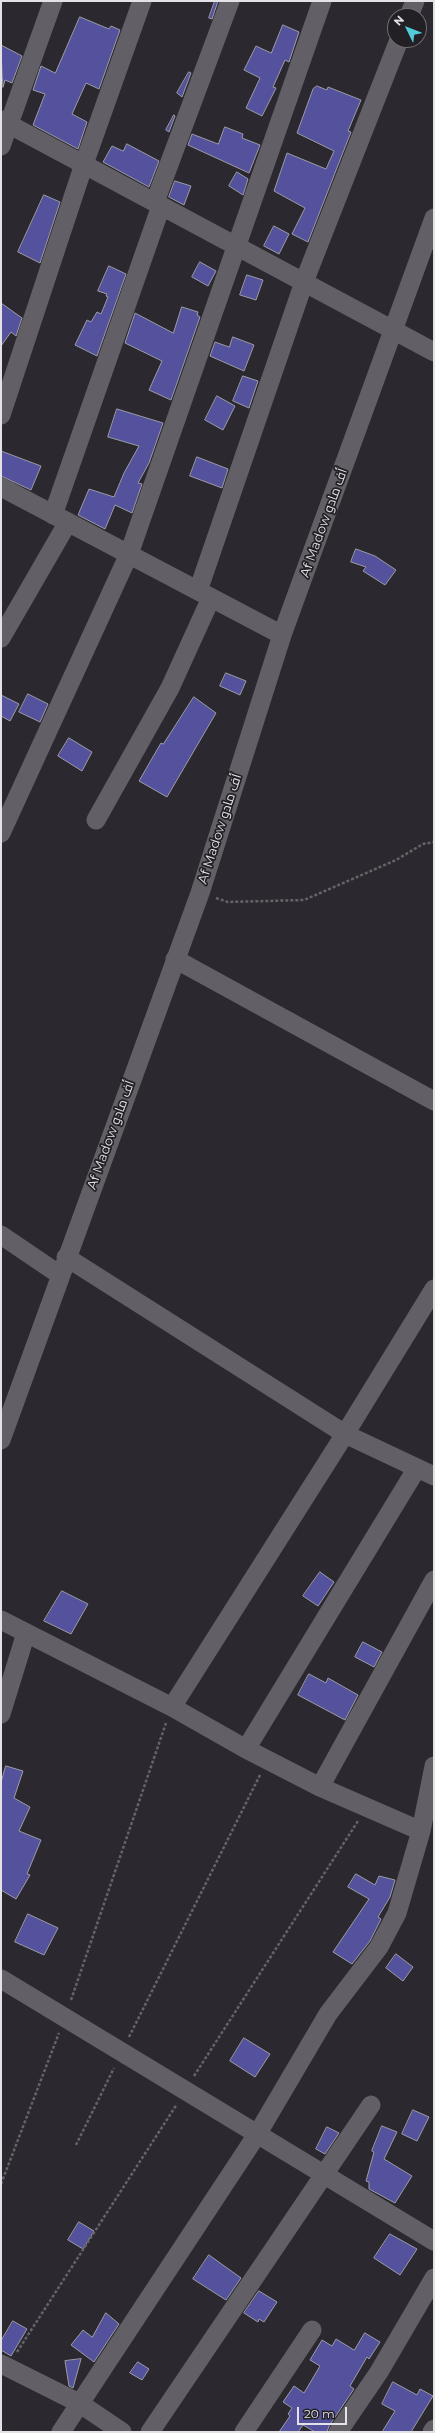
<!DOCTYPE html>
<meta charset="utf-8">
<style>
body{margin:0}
#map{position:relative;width:435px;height:2433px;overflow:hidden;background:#2b292f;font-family:Montserrat,sans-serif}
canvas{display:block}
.frame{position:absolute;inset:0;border:2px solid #e3e2e6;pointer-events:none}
.north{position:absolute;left:387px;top:8px;width:40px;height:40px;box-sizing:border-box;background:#221f25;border:1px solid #6f6d72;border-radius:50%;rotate:313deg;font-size:11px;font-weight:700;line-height:16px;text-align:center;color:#e3e2e6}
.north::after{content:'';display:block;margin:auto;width:14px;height:18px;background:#52cbd9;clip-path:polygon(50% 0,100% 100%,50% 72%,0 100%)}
.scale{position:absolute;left:297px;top:2407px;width:50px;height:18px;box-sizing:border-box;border:2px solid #e3e2e6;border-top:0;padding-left:5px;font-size:12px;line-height:14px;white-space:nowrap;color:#e3e2e6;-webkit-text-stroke:3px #221f25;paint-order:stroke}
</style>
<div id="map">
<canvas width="435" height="2433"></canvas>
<div class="frame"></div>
<div class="north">N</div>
<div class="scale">20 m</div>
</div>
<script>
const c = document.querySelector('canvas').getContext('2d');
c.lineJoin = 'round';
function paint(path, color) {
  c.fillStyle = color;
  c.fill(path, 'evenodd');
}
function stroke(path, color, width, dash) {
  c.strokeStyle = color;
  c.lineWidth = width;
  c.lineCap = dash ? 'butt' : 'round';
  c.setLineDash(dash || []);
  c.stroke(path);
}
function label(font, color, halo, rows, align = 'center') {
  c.font = font + ' Montserrat,Cairo,sans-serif';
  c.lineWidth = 3.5;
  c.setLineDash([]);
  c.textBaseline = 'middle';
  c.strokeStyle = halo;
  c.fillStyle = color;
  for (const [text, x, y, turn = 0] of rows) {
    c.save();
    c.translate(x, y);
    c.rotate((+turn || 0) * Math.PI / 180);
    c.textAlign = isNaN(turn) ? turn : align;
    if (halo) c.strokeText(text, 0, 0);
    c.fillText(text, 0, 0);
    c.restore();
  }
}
const building = new Path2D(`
 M215,1H218L212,19L209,18Z
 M80,17L109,29L111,26L120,30L99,89L86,83L72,114L87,122L78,149L33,125L45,94L33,90L41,66L55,73Z
 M283,25L299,32L289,62L285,60L273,87L276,88L262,116L246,108L260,78L244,70L256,46L271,53Z
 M1,45L22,56L12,83L5,80L3,87Z
 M189,72L191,73L182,97L177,93Z
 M317,86L327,90L328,87L361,100L348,131L351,132L308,242L292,234L305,208L274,191L287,153L326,169L334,151L297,133L313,89Z
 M174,115L175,116L169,132L166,130Z
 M225,127L243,134L242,138L260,145L249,173L188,145L192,134L218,144Z
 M127,144L159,161L149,187L103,162L112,146L123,151Z
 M237,172L248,179L243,195L229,186Z
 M175,181L191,186L184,205L169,197Z
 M44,195L60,202L40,263L18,252Z
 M274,226L289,234L279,254L264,246Z
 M200,262L216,271L208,286L192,277Z
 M109,266L126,274L97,356L75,345L87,320L91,322L97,312L101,314L108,297L106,296L107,294L98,291Z
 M247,275L263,280L256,300L240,295Z
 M1,303L22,318L16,336L11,332L1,346Z
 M182,307L198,312L197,315L200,317L171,400L149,390L162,361L125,343L135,313L173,333Z
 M233,337L254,345L244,371L210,356L215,342L229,347Z
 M243,376L258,381L249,408L233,401Z
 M217,396L235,406L223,430L205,420Z
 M117,409L163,423L149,463L138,483L142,484L132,513L115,505L105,529L78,515L89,489L114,497L124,473L139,446L108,437Z
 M1,451L41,466L31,490L1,476Z
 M197,457L228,469L222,488L190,476Z
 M356,549L375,556L396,570L385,585L363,571L366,567L351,562Z
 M226,673L246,681L240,695L220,686Z
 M28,694L48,704L40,722L19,712Z
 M1,695L19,704L10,721L1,716Z
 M194,697L216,713L167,797L139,781L161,743L163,744Z
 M69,738L92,752L82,771L58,756Z
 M320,1572L334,1582L318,1606L303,1596Z
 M62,1591L88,1604L71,1634L44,1621Z
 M363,1642L382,1652L374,1667L355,1657Z
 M309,1674L326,1683L328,1678L358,1695L345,1720L298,1695Z
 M6,1766L23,1771L14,1798L30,1807L19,1831L41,1840L27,1874L30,1875L16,1899L1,1890V1783Z
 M356,1874L375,1885L379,1876L395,1880L390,1897L378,1917L381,1919L370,1941L352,1964L333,1952L369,1899L348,1887Z
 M28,1914L58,1928L44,1955L15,1942Z
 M396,1954L413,1967L403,1981L386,1968Z
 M244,2038L270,2054L255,2077L230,2061Z
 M413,2110L429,2117L417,2141L402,2134Z
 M382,2126L397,2132L384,2159L412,2176L395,2203L369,2189V2182L366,2181L374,2152L372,2151Z
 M327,2127L339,2133L325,2154L316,2149Z
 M79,2222L94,2231L83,2249L68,2240Z
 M390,2234L417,2249L400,2275L374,2258Z
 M209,2255L241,2278L226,2300L193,2279Z
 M259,2291L277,2302L264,2322L259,2319L258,2322L244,2313Z
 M106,2313L119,2324L94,2362L71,2345L83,2330L92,2337Z
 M13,2321L27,2329L11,2356L1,2350V2341Z
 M365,2333L380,2342L369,2359L367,2357L350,2386L354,2389L329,2426L327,2432H315L303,2425L298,2432H279L290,2416L288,2414L292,2408L283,2402L294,2386L304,2393L320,2366L310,2360L322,2340L332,2346L336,2339L354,2350Z
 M81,2359L73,2388L69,2386L65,2361Z
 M138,2362L149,2369L142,2380L130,2373Z
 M393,2382L417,2395L420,2389L433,2396L411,2432H382L395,2411L382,2404Z`);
paint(building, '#55529d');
stroke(building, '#9b9ca4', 1);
stroke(new Path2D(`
 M216,898L228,902L304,900L396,860L423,844L434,842
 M71,2000L166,1723
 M129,2037L260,1775
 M194,2076L358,1821
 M76,2145L114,2068
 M1,2184L59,2033
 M17,2352L177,2104`), '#646368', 2.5, [3, 2]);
stroke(new Path2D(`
 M409,16L415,1
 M1,120L434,352
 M1,146L53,1
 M155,202L230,1
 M1,415L84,164L142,1
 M1,487L282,635
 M53,515L161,206
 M198,591L304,282L399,40
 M1,638L68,522
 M96,820L170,688L211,598
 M1,833L129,554L322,1
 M175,959L434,1101
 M1,1235L60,1275
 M66,1257L345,1434L434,1476
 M1,1440L200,893L282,635L434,218
 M1,1620L172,1707L246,1749L320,1787L421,1831
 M172,1707L345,1434L434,1289
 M1,1714L26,1633
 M246,1749L417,1468
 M320,1787L434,1580
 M1,1979L434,2241
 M1,2364L79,2403L122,2432
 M61,2432L258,2133L328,2014L379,1947L397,1913L421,1831L434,1766
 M150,2432L371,2105
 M244,2432L312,2330
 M338,2432L379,2372L434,2278
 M432,2432L434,2429`), '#626066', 19);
label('13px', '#e3e2e6', '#221f25', [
 ["Af Madow أف مادو",324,523,-70],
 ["Af Madow أف مادو",220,829,-72],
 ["Af Madow أف مادو",111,1135,-70]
]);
</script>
